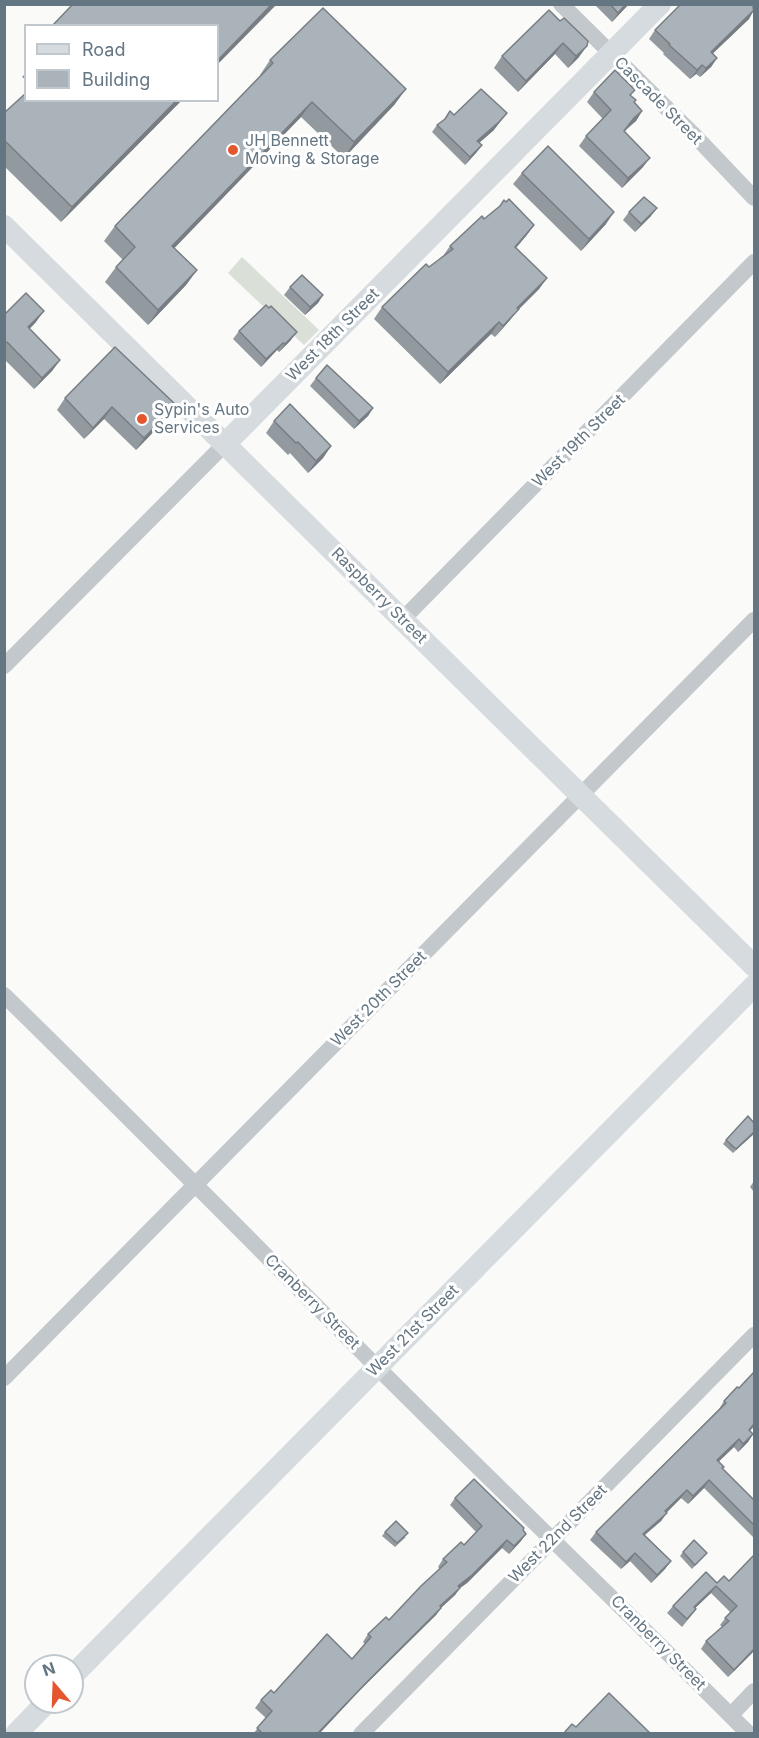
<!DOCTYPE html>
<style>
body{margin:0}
#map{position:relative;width:759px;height:1738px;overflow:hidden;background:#fafaf8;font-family:Inter,sans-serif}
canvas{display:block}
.frame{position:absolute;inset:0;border:6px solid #657683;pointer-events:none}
.legend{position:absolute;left:24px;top:24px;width:195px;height:78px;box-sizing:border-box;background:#fff;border:2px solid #c1c8cd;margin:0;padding:8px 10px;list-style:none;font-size:18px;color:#657683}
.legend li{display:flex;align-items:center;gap:12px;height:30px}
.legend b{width:30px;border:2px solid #c1c8cd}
.north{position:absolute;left:24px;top:1654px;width:60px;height:60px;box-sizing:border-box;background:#fff;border:2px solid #c1c8cd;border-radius:50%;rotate:341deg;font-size:16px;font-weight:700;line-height:24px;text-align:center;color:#657683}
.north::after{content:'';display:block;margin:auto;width:21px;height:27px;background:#e4572e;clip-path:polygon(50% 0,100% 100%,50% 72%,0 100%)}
</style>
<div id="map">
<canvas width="759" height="1738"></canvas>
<div class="frame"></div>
<ul class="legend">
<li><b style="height:8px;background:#d6dbdf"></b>Road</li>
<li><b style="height:16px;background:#aab3b9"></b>Building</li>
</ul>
<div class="north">N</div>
</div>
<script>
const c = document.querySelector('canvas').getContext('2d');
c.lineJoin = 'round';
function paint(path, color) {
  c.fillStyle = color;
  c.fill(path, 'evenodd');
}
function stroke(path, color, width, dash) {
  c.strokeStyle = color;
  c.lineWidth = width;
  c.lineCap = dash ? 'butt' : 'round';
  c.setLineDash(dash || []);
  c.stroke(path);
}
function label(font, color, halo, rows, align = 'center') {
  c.font = font + ' Inter,sans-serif';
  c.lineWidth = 6;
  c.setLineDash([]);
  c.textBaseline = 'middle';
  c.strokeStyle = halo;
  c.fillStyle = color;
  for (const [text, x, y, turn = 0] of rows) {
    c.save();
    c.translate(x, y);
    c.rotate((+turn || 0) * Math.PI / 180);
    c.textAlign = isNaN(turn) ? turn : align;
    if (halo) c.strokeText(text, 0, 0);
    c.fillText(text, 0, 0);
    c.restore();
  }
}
paint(new Path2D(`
 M242,257L319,330L304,345L228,273Z`), '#dadfd7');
stroke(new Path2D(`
 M561,4L697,138L754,198
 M403,619L754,262
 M4,666L225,444
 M4,995C130,1118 253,1243 377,1367C500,1490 626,1610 749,1734
 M4,1378C253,1124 505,873 754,620
 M731,1715L754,1691
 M361,1734L754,1335`), '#c3c8cc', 16);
stroke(new Path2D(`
 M4,226L495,711L754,966
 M225,444L660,4
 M72,1676L754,986
 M16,1734L47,1702`), '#d6dbdf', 22);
paint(new Path2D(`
 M594,4H629L612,22Z
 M754,4V7L749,19L712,54L717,58L711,67L700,77L696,74L690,79L663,54L664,53L649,39L655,30Z
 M549,10L579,57L568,68L555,54L518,92L494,68L502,56Z
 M270,60L395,104L344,158L301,117L174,248L197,270L186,285L148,325L105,282L116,267L123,260L104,241L115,226L261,76L260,75Z
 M26,73V80L22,77Z
 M594,92L631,96L636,100L634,102L642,111L636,121L624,132L643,167L622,188L579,146L586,136L603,119L587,102Z
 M182,100L61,222L4,166V113Z
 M454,115L494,130L479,143L482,145L476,153L465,165L432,132L437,125Z
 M522,173L606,224L581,251L513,184Z
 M629,212L651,216L635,232L623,220Z
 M484,219L534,225L526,236L516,248L547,278L539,289L516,312L510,320L495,337L491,334L440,384L374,319L382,307L443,256L450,246Z
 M290,287L323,295L318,303L305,315L284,295Z
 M4,315L36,322L29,329L60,360L52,371L34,389L4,359Z
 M239,331L291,340L279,352L277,350L261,367L233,339Z
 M316,378L373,408L368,416L354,429L310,386Z
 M65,398L168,417L136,450L104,419L84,439L57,410Z
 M274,421L331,446L323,458L308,473L290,453L288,455L266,433Z
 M754,1123L733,1153L723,1144L726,1140Z
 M754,1181V1192L750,1187Z
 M754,1372V1427L750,1431L753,1434L748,1442L738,1452L734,1447L719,1461L722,1469L754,1500V1538L704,1488L688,1504L681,1498L666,1513L661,1521L645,1535L671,1561L665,1569L651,1583L630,1561L621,1569L590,1540L596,1532L719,1409L724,1401L739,1388Z
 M455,1498L523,1530L521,1541L509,1554L502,1548L467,1583L460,1588L455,1595L441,1608L436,1615L360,1690L319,1734H253L266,1718L255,1708L261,1700L274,1693L352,1659L365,1644L363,1642L368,1634L389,1620L440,1569L438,1567L443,1559L464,1545L476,1532L450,1505Z
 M385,1532L406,1537L395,1547L382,1536Z
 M683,1552L707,1553L692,1569L680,1556Z
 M754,1555V1651L728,1677L701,1649L706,1641L722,1627L720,1625L730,1612L711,1593L695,1608L696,1609L691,1616L682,1627L667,1613L673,1606L717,1583L729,1581Z`), '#929a9f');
paint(new Path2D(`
 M272,4H277L218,64V60Z
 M626,4H629L612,22L618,13Z
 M754,10L749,19L705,61L711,52Z
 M563,43L555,54L518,92L526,81Z
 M587,46L579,57L568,68L576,56Z
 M717,58L711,67L700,77L706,68Z
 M702,65L696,74L690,79L697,70Z
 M406,89L395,104L344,158L354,142Z
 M177,100H182L61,222L72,207Z
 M312,102L301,117L162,261L172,246Z
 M642,111L636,121L627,128L617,141L634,118Z
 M507,113L494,130L472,149L477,141Z
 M482,145L476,153L465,165L470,157Z
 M650,158L643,167L622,188L628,178Z
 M657,208L651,216L635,232L641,224Z
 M614,212L606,224L581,251L589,239Z
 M534,225L526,236L507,258L515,247Z
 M197,270L186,285L148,325L158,310Z
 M547,278L539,289L516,312L510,320L495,337L517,308Z
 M323,295L318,303L305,315L310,307Z
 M44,311L36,322L20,339L28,327Z
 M499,322L491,334L440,384L448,372Z
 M297,332L291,340L279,352L285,344Z
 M283,343L277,350L261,367L266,359Z
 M60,360L52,371L34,389L42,378Z
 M176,405L168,417L136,450L144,438Z
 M112,407L104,419L84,439L93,428Z
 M373,408L368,416L354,429L359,421Z
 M331,446L323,458L308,473L316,461Z
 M754,1132V1134L733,1153L736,1149Z
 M753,1434L748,1442L738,1452L743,1444Z
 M739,1439L734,1447L712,1468L717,1460Z
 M709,1480L704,1488L688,1504L693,1496Z
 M687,1490L681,1498L660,1519L665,1511Z
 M667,1513L661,1521L637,1541L643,1534Z
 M526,1534L521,1541L509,1554L514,1546Z
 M507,1540L502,1548L467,1583L460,1588L455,1595L434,1614L440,1606L458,1586Z
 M635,1553L630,1561L621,1569L626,1562Z
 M671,1561L665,1569L651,1583L657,1575Z
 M716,1586L711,1593L689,1614L694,1607Z
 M441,1608L436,1615L360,1690L319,1734H317L366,1683Z
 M754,1649V1651L728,1677L734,1670Z`), '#777d82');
const building = new Path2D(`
 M73,4H272L218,60V26H52Z
 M610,4H626L618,13Z
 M681,4H754L753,8L754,10L711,52L717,58L706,68L702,65L697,70L669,45L670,44L655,30Z
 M323,8L406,89L354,142L312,102L172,246L197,270L158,310L116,267L135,247L115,226L273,63L270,60Z
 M549,10L560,21L564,18L588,41L587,46L576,56L563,43L526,81L502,56Z
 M615,70L635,90L630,95L636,100L634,102L642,111L634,118L624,131L650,158L628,178L586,136L611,110L594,92Z
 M481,89L507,113L499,122L477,141L482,145L470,157L437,125L445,119L450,111L454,115Z
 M26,93V100H177L72,207L4,140V113Z
 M548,146L614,212L589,239L522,173Z
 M644,197L657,208L641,224L629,212Z
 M509,199L534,225L515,247L547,278L517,308L519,309L503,326L499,322L448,372L382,307L426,264L429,267L453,249L450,246L482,216L484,219L500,206L504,200L506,202Z
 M302,275L323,295L310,307L290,287Z
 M26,293L44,311L28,327L60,360L42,378L7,342L4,344V315Z
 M266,305L269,308L271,306L297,332L285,344L283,343L266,359L239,331Z
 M115,347L176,405L144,438L112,407L93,428L65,398Z
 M327,365L373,408L359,421L316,378Z
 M290,404L331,446L316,461L298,442L296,443L274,421Z
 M748,1116L754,1123V1132L736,1149L726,1140Z
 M754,1372V1424L749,1430L753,1434L743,1444L739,1439L717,1460L724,1467L722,1468L754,1500V1525L709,1480L693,1496L687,1490L665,1511L667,1513L643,1534L671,1561L657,1575L635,1553L626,1562L596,1532L726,1403L724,1401L737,1387L739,1388Z
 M474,1479L524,1528L523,1530L526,1534L514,1546L507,1540L472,1575L458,1586L460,1588L440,1606L441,1608L366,1683L317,1734H263L257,1728L272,1711L261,1700L271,1690L274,1693L327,1634L352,1659L371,1637L368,1634L386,1617L389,1620L421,1586L447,1562L443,1559L461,1542L464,1545L482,1526L455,1498Z
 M396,1521L408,1533L397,1543L385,1532Z
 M694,1540L707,1553L695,1565L683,1552Z
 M754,1555V1649L734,1670L706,1641L729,1621L725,1618L737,1606L716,1586L694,1607L696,1609L687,1619L673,1606L706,1572L717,1583L724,1576L729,1581Z
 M609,1693L651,1734H563L572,1724L576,1727Z`);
paint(building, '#aab3b9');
stroke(building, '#777d82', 1.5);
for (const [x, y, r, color] of [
 [233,150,6,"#e4572e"],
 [142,419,6,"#e4572e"]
]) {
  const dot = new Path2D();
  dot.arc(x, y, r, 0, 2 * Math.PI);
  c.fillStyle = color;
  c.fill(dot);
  stroke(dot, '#fff', 2);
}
label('16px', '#657683', '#fff', [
 ["Cascade Street",658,101,45],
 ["West 18th Street",333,335,-45],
 ["West 19th Street",579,441,-45],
 ["Raspberry Street",379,596,45],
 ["West 20th Street",379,999,-45],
 ["Cranberry Street",312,1302,45],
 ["West 21st Street",413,1331,-45],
 ["West 22nd Street",558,1534,-45],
 ["Cranberry Street",658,1643,45]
]);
label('16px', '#657683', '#fff', [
 ["JH Bennett",245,141],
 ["Moving & Storage",245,159],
 ["Sypin's Auto",154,410],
 ["Services",154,428]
], 'left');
</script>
